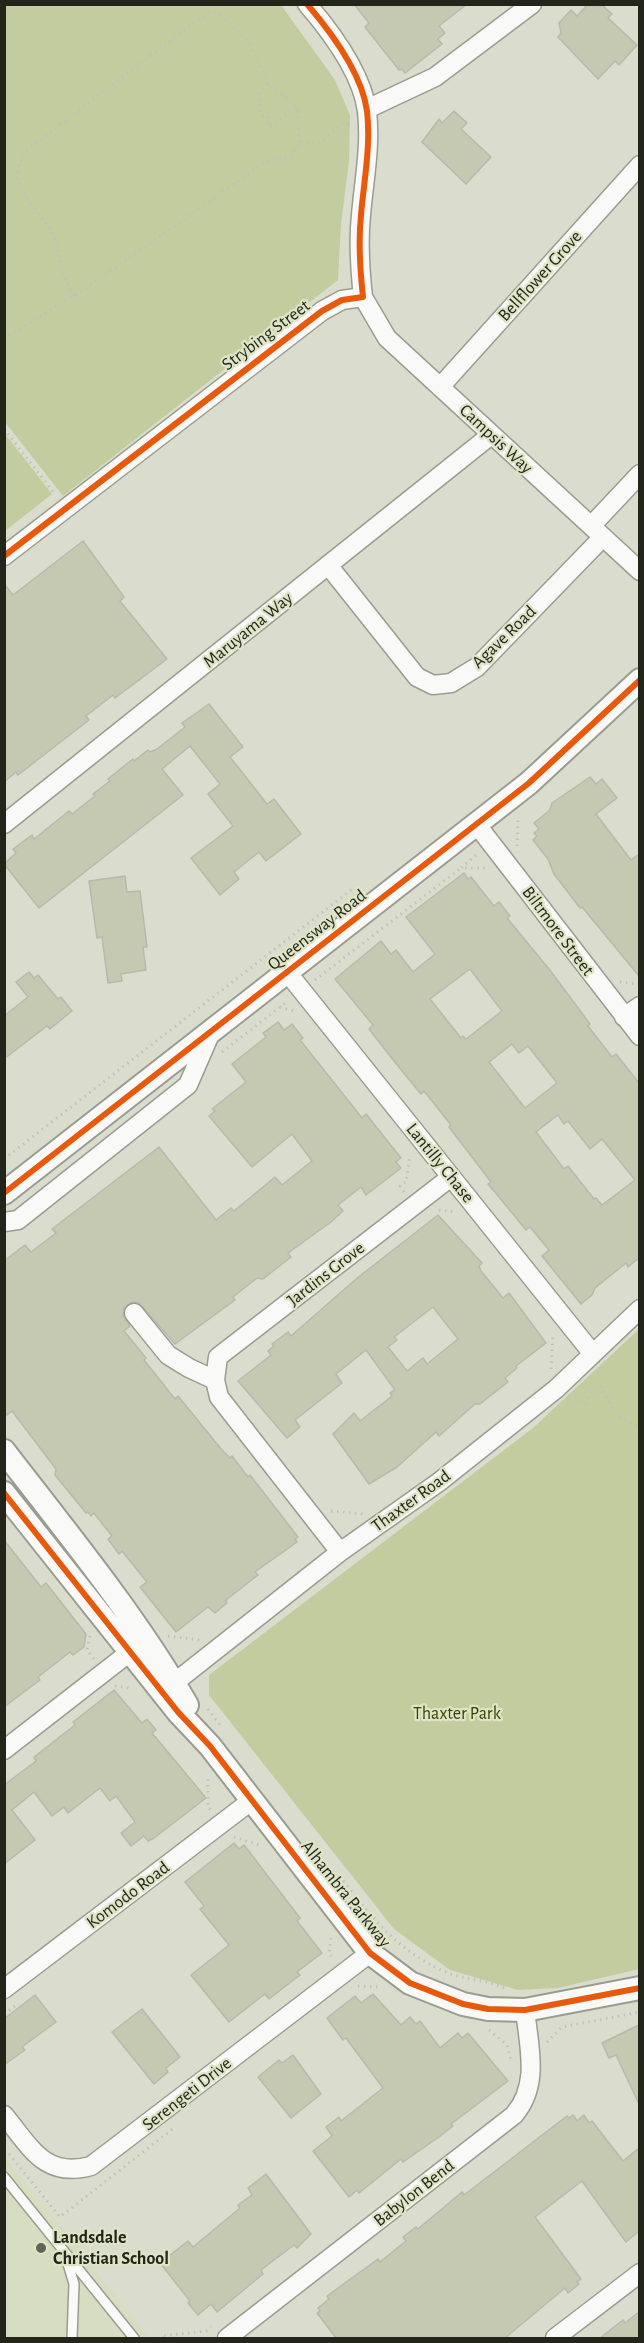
<!DOCTYPE html>
<style>
body{margin:0}
#map{position:relative;width:644px;height:2343px;overflow:hidden;background:#daddcd;font-family:"Alegreya Sans",sans-serif}
canvas{display:block}
.frame{position:absolute;inset:0;border:6px solid #23251a;pointer-events:none}
</style>
<div id="map">
<canvas width="644" height="2343"></canvas>
<div class="frame"></div>
</div>
<script>
const c = document.querySelector('canvas').getContext('2d');
c.lineJoin = 'round';
function paint(path, color) {
  c.fillStyle = color;
  c.fill(path, 'evenodd');
}
function stroke(path, color, width, dash) {
  c.strokeStyle = color;
  c.lineWidth = width;
  c.lineCap = dash ? 'butt' : 'round';
  c.setLineDash(dash || []);
  c.stroke(path);
}
function label(font, color, halo, rows, align = 'center') {
  c.font = font + ' "Alegreya Sans",sans-serif';
  c.lineWidth = 4.5;
  c.setLineDash([]);
  c.textBaseline = 'middle';
  c.strokeStyle = halo;
  c.fillStyle = color;
  for (const [text, x, y, turn = 0] of rows) {
    c.save();
    c.translate(x, y);
    c.rotate((+turn || 0) * Math.PI / 180);
    c.textAlign = isNaN(turn) ? turn : align;
    if (halo) c.strokeText(text, 0, 0);
    c.fillText(text, 0, 0);
    c.restore();
  }
}
paint(new Path2D(`
 M5,2157L149,2338H5Z`), '#d7ddc1');
paint(new Path2D(`
 M5,4L281,5L335,80L350,115L349,161L341,224L338,280L63,496L5,422Z
 M5,434L52,494L5,531Z
 M639,1329V1969L558,1988L518,1990L450,1970L394,1929L209,1695V1675L533,1428Z`), '#c3cc9e');
const building = new Path2D(`
 M354,4H467L439,26L445,33L438,39L442,44L405,73L402,69L399,70L365,27L369,23Z
 M588,4H601L612,14L608,18L637,45L619,65L615,61L598,79L558,37L561,33L559,23L571,10L577,16Z
 M454,111L467,123L461,129L491,157L466,184L422,142L439,119L442,123Z
 M83,541L124,597L120,601L167,659L115,698L113,695L86,716L89,720L18,775L16,772L4,782V584L13,595Z
 M209,704L243,747L230,757L267,804L274,799L301,834L266,861L259,852L234,872L239,879L220,895L191,858L233,826L208,794L220,784L190,746L162,769L183,795L39,908L4,864L16,853L13,849L32,835L34,839L69,811L72,814L95,796L93,794L110,781L108,779L133,759L134,761L148,750L150,752L157,749L185,727L182,723Z
 M590,777L596,784L602,779L617,798L596,814L631,860L639,854V976L582,907L580,908L554,874L548,859L533,840L537,836L534,833L539,829L534,823L550,810L552,803Z
 M464,873L468,879L471,877L494,906L499,902L510,916L507,918L549,969L590,1024L588,1026L612,1057L616,1054L639,1083V1258L628,1267L626,1263L595,1288L592,1295L581,1304L542,1256L549,1250L530,1227L526,1230L499,1197L488,1184L491,1182L449,1127L451,1125L424,1091L421,1094L394,1061L369,1029L373,1025L335,979L381,941L391,954L396,950L413,972L435,954L406,917ZM470,969L502,1011L466,1039L463,1036L461,1038L430,999ZM512,1044L519,1053L528,1046L557,1083L525,1108L489,1062ZM558,1115L564,1124L568,1121L590,1149L602,1139L635,1180L602,1205L596,1198L594,1199L568,1166L564,1169L536,1132Z
 M125,876L127,892L140,891L147,947H143L146,970L121,974L122,981L108,983L102,937L97,938L89,881Z
 M29,972L34,978L38,975L58,999L61,997L72,1011L50,1029L47,1026L4,1059V1016L28,997L16,982Z
 M278,1022L284,1030L292,1024L303,1038L300,1040L355,1109L362,1118L366,1114L401,1158L396,1162L401,1168L366,1195L361,1187L338,1205L343,1211L331,1222L288,1253L291,1257L263,1279L257,1278L233,1297L235,1300L175,1344L139,1303L132,1302L124,1308L123,1315L130,1326L124,1331L146,1358L144,1360L175,1399L178,1396L222,1450L230,1458L232,1456L248,1477L250,1475L298,1537L295,1539L297,1542L255,1572L258,1575L226,1600L227,1603L215,1613L208,1607L176,1632L140,1587L147,1582L122,1551L119,1554L108,1539L112,1536L94,1513L91,1516L88,1512L86,1513L55,1475L56,1469L12,1411L4,1417V1261L25,1245L31,1252L56,1233L52,1229L159,1147L216,1220L231,1208L234,1211L275,1177L282,1185L312,1161L292,1134L252,1167L209,1116L215,1111L212,1109L246,1082L232,1064L266,1037L263,1033Z
 M438,1215L482,1263L479,1266L481,1271L503,1298L509,1293L546,1343L516,1366L517,1368L505,1378L508,1382L480,1404H475L439,1436L436,1432L397,1467L369,1484L333,1434L354,1413L360,1421L392,1396L390,1393L395,1390L366,1350L336,1374L342,1383L295,1420L300,1427L287,1438L238,1381L271,1355L268,1351L274,1346L272,1344L288,1332L291,1336L356,1279ZM433,1307L458,1339L427,1364L423,1358L407,1371L388,1347L397,1340L394,1337Z
 M4,1540L41,1587L46,1583L86,1634L84,1647L73,1655L70,1652L38,1677L40,1680L4,1707Z
 M114,1690L142,1723L147,1719L156,1730L152,1733L206,1798L154,1838L148,1841L144,1836L131,1846L121,1833L135,1822L116,1796L110,1801L100,1788L68,1813L64,1807L52,1816L34,1792L12,1810L35,1840L4,1864V1785L36,1761L34,1757L75,1725L73,1722Z
 M234,1843L239,1849L244,1845L300,1918L297,1921L322,1953L297,1972L300,1975L269,1999L265,1994L229,2022L191,1975L229,1945L200,1909L204,1906L185,1882Z
 M373,1994L401,2025L410,2017L416,2024L420,2021L440,2048L458,2033L462,2038L468,2033L508,2081L451,2124L453,2126L439,2137L403,2162L401,2159L359,2193L357,2190L349,2197L313,2151L332,2136L326,2127L339,2117L341,2121L383,2088L346,2038L343,2040L327,2018L355,1996L361,2003Z
 M35,1995L56,2022L22,2047L25,2050L4,2065V2019Z
 M142,2009L180,2057L166,2068L168,2072L154,2084L112,2032Z
 M639,2025V2104L616,2055L609,2058L602,2043Z
 M293,2055L321,2094L291,2118L258,2077L279,2060L282,2063Z
 M573,2115L577,2121L584,2115L589,2123L592,2121L623,2161L639,2148V2231L626,2242L582,2181L535,2217L581,2279L577,2282L579,2284L568,2293L565,2288L505,2338H336L317,2313L320,2311L318,2308L329,2299L327,2296L378,2259L380,2262L406,2241L403,2237L416,2227L418,2229L462,2192L464,2195L567,2116L569,2118Z
 M266,2174L311,2234L297,2248L294,2245L261,2270L263,2274L217,2312L211,2304L198,2315L188,2303L190,2301L160,2263L188,2241L193,2247L240,2208L238,2205L252,2195L248,2188Z
 M639,2312V2338H600L623,2320L625,2323Z`);
paint(building, '#c5c9b2');
stroke(building, '#b7b9ad', 1.5);
const service = new Path2D(`
 M4,2177L134,2338
 M68,2264L74,2284L72,2338`);
const minor = new Path2D(`
 M367,109L435,77L532,4
 M363,297L387,338L640,571
 M440,387L640,165
 M591,526L640,474
 M4,556L322,311L342,300L363,297C360,270 358,243 361,215C364,180 371,146 367,111C362,74 331,32 307,4
 M328,565L417,677L433,685L451,683L477,667L603,537
 M4,824L491,435
 M477,825L640,1036
 M287,972L593,1354
 M624,1017L640,1006
 M4,1222L18,1220L188,1085L211,1032
 M134,1313L168,1355L189,1368L215,1380
 M340,1552L219,1397L215,1380L218,1357L451,1177
 M174,1683L340,1552L439,1482L556,1389L640,1309
 M4,1750L130,1652
 M4,1989L251,1801
 M4,2115C30,2146 44,2179 91,2166L370,1953
 M227,2338L514,2115C540,2085 529,2047 525,2010
 M555,2338L640,2273`);
const tertiary = new Path2D(`
 M4,1193L529,783L640,680
 M4,1451C68,1534 134,1614 187,1705
 M4,1493L178,1712L210,1746L370,1953L410,1983L463,2004L488,2009L525,2010L640,1988`);
stroke(service, '#9a9c8f', 12);
stroke(minor, '#9a9c8f', 21);
stroke(tertiary, '#9a9c8f', 26);
stroke(new Path2D(`
 M268,84L259,94L261,115L268,116L269,127L295,108
 M74,296C70,288 65,280 62,271C58,259 59,246 53,235C37,202 0,187 27,150L195,22L209,13H217L249,42L268,84L294,104L298,115L299,142
 M4,339L85,289L262,164C279,155 292,165 299,142L320,143L342,124H351
 M4,429L55,494
 M517,846L518,820
 M476,855L461,868H488
 M315,980L461,868
 M620,982L640,984
 M280,1007L294,1011
 M222,1052L288,1001
 M4,1159L355,887
 M404,1192L400,1186L406,1182L410,1155
 M439,1210L456,1212
 M551,1369L553,1335
 M575,1397L586,1403L593,1389L600,1386L616,1414L640,1429
 M331,1511L363,1514
 M90,1636L87,1650L94,1659
 M168,1636L200,1640
 M115,1686L132,1688
 M208,1709L220,1725
 M208,1779V1807L211,1810
 M234,1837L259,1845
 M343,1881C373,1919 400,1953 446,1972C464,1980 485,1979 504,1988
 M331,1938L329,1954L334,1959
 M358,1986L381,1987
 M4,2014L15,2006
 M489,2030L507,2045L511,2060
 M547,2042L562,2027L640,2012
 M9,2154L60,2217L175,2127
 M163,2338L161,2336L206,2331L211,2327`), '#c0c1bc', 3, [1.5, 4.5]);
stroke(service, '#f9faf8', 9);
stroke(minor, '#f9faf8', 18);
stroke(tertiary, '#f9faf8', 22);
stroke(new Path2D(`
 M4,556L322,311L342,300L363,297C360,270 358,243 361,215C364,180 371,146 367,111C362,74 331,32 307,4
 M4,1193L529,783L640,680
 M4,1493L178,1712L210,1746L370,1953L410,1983L463,2004L488,2009L525,2010L640,1988`), '#e8590c', 6);
for (const [x, y, r, color] of [
 [41,2248,6,"#636559"]
]) {
  const dot = new Path2D();
  dot.arc(x, y, r, 0, 2 * Math.PI);
  c.fillStyle = color;
  c.fill(dot);
  stroke(dot, '#dee4c6', 2);
}
label('18px', '#23251a', '#dee4c6', [
 ["Bellflower Grove",540,276,-48],
 ["Strybing Street",266,335,-37],
 ["Campsis Way",496,439,43],
 ["Maruyama Way",248,630,-39],
 ["Agave Road",504,637,-44],
 ["Queensway Road",317,930,-38],
 ["Biltmore Street",558,931,53],
 ["Lantilly Chase",440,1163,51],
 ["Jardins Grove",326,1274,-38],
 ["Thaxter Road",411,1501,-36],
 ["Alhambra Parkway",346,1894,51],
 ["Komodo Road",128,1895,-37],
 ["Serengeti Drive",187,2094,-38],
 ["Babylon Bend",414,2193,-38]
]);
label('18px', '#3a4200', '#dee4c6', [
 ["Thaxter Park",457,1714]
]);
label('bold 18px', '#23251a', '#dee4c6', [
 ["Landsdale",53,2238],
 ["Christian School",53,2259]
], 'left');
</script>
